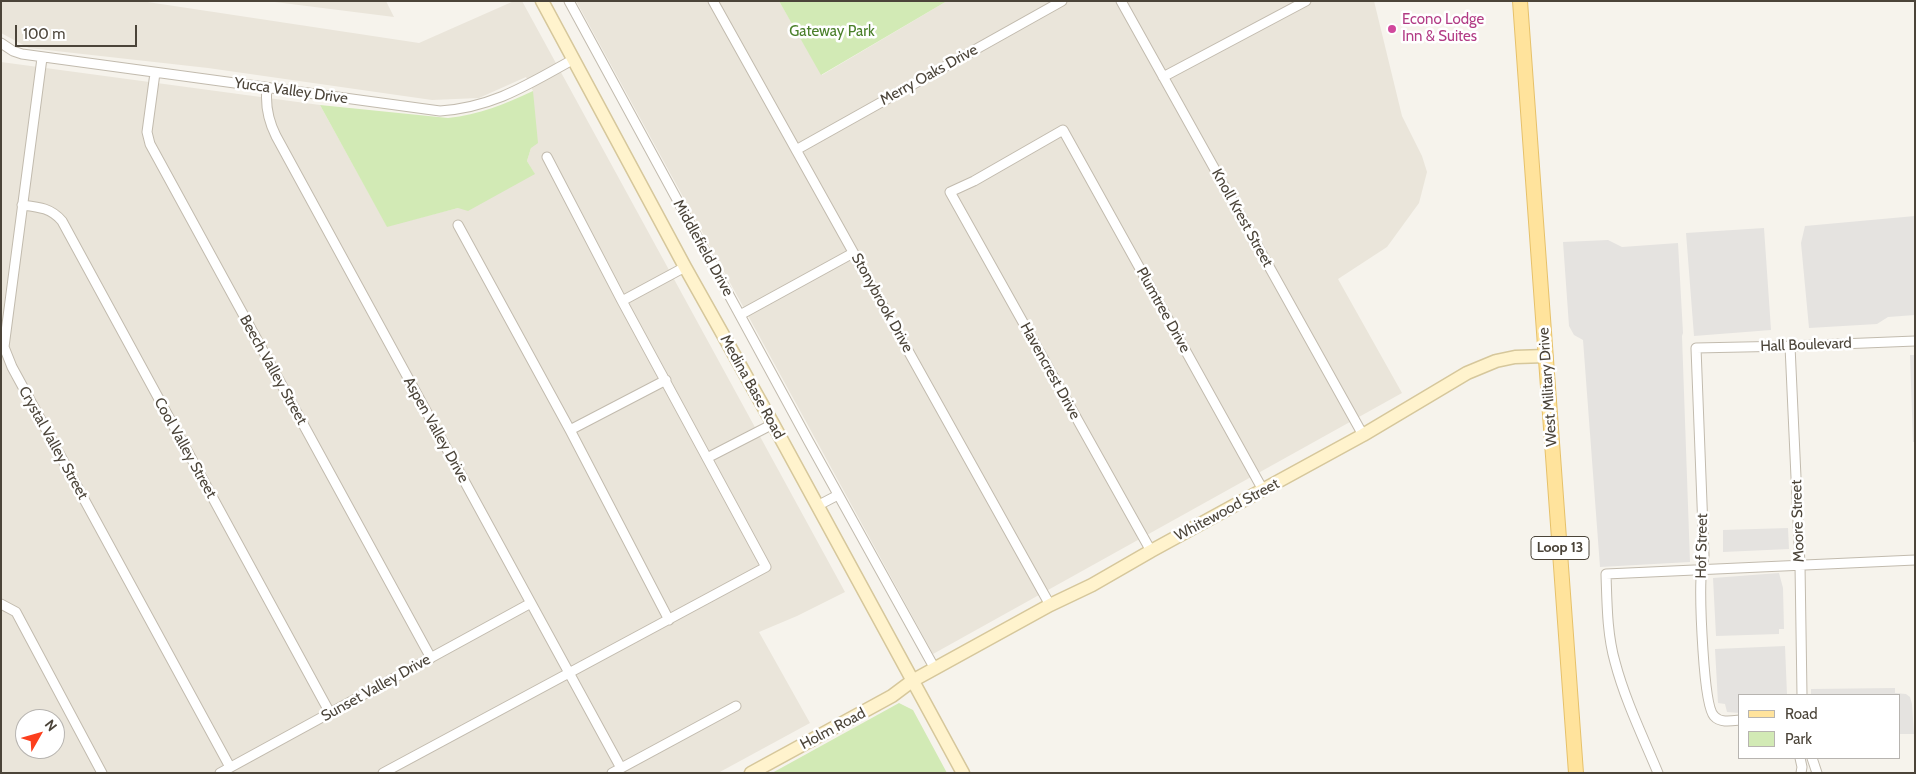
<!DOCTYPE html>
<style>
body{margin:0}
#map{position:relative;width:1916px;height:774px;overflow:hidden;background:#f6f3ec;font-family:Cabin,sans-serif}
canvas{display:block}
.frame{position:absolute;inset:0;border:2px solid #4b4439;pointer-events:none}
.legend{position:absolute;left:1738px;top:694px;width:162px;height:65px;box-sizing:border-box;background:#fff;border:1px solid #b7b4b0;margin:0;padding:6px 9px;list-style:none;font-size:15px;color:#4b4439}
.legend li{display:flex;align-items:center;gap:10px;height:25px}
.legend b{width:25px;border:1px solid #b7b4b0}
.north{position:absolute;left:15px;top:709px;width:50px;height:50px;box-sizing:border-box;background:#fff;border:1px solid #b7b4b0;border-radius:50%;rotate:52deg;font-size:14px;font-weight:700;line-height:20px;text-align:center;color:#4b4439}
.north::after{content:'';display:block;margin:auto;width:18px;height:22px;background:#fc3f1d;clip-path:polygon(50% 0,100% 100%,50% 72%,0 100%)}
.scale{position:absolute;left:15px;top:25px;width:122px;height:22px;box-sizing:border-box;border:2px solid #4b4439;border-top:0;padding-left:6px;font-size:15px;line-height:18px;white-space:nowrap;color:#4b4439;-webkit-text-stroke:4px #fff;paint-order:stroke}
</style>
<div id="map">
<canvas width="1916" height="774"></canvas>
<div class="frame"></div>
<ul class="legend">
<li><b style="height:6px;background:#ffe39c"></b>Road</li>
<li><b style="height:14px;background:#d2eab5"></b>Park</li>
</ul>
<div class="north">N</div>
<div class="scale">100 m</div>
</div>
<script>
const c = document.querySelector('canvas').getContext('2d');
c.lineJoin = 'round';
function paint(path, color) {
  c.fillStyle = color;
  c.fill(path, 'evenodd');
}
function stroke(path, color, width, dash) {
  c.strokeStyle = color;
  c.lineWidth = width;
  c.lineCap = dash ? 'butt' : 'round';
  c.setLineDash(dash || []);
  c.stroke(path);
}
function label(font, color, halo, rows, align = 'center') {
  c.font = font + ' Cabin,sans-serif';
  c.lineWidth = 5;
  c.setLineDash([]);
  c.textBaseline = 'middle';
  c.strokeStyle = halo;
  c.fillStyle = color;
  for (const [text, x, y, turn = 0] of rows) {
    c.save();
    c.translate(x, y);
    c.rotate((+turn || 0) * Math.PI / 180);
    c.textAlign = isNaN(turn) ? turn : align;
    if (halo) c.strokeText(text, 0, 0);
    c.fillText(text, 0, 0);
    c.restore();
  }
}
paint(new Path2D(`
 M1,1H141L419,43L514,1H522L845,592L797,616L759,632L810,723L718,773H1V62L320,105L387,226L458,208L534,173L527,161L531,148L533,91L526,77L479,98L432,100L208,68L29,48L1,33ZM25,719H55V749H25Z
 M267,1H386L394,17Z
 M576,1H779L822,75L947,1H1374L1402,116L1422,156L1427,172L1419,203L1387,247L1338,279L1402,393L933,654Z`), '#eae5da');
paint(new Path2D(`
 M779,1H947L821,75Z
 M533,91L538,143L531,148L527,161L535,174L468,211L458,208L387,227L320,105L448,118C479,115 505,104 533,91Z
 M899,703L913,710L947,773H772Z`), '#d2eab5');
paint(new Path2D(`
 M1915,216V315L1888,317L1877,324L1809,328L1801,243L1805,226Z
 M1764,228L1771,330L1694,336L1686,233Z
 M1608,240L1622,247L1678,243L1683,333L1682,336L1690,562L1600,567L1583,340L1574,335L1569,326L1563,242Z
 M1910,355H1915V442H1913Z
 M1788,528L1789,549L1723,552V530Z
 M1779,573L1783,588L1784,629H1779V634L1716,636L1713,578Z
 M1785,646L1787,695H1740V713L1727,712L1725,704L1718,703L1715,649Z
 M1895,688V693L1906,694L1910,697L1912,704L1914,734H1900V695H1811V689Z`), '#e5e3e0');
const street = new Path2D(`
 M569,1L809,442L935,669
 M713,1L1050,605
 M1121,1L1363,435
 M1,43L13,51L22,54L440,111C494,107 527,85 574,59
 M42,58L4,347L12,367L230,767
 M155,73L147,132L150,144L431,658
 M1163,77L1306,1
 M267,88C265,106 268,120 276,136L621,768
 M796,150L1062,1
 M22,205C39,207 51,208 62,221L330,713
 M458,225L570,430L669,620
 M622,301L685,267
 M740,315L853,253
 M1790,346L1800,565L1802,695
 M570,430L666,380
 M707,458L773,424
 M817,506L838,495
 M1151,551L950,192L974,181L1063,130L1263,490
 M1,604L16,612L102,773
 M1740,720C1731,721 1720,723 1714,716C1703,705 1700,599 1701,578C1701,571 1703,563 1704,555L1696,348L1790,346L1915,341
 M1800,758L1802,767L1801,773
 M1812,758L1817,773
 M220,773L531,603
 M383,773L766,567L622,301L547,157
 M612,773L736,706
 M1658,773C1643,737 1625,700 1615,662C1607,634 1607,603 1606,574L1915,560`);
const secondary = new Path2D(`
 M542,1L685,267L773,424L963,773
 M751,773L892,696L912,681L1050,605L1092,585L1151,551L1363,435L1467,373L1496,361L1515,357L1546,356`);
const primary = new Path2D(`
 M1520,1L1576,773`);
stroke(street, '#c2bbae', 11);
stroke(secondary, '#d6c79b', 15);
stroke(primary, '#e6c16a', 16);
stroke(street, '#fff', 9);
stroke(secondary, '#fff3cd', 12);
stroke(primary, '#ffe39c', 14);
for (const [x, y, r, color] of [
 [1392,29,5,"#d1479c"]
]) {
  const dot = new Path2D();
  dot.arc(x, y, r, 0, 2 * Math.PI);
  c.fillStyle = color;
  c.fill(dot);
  stroke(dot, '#fff', 2);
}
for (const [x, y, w] of [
 [1560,548,58]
]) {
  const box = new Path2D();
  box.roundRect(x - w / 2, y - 11.5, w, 23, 4);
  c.fillStyle = '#fff';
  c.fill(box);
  stroke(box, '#4b4439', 1);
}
label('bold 14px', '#4b4439', null, [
 ["Loop 13",1560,548]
]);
label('15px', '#b23c85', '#fff', [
 ["Econo Lodge",1402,20],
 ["Inn & Suites",1402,37]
], 'left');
label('15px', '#4a7f2a', '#fff', [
 ["Gateway Park",832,32]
]);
label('15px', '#4b4439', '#fff', [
 ["Merry Oaks Drive",929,75,-29],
 ["Yucca Valley Drive",291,91,8],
 ["Knoll Krest Street",1242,218,61],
 ["Middlefield Drive",703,248,61],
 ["Stonybrook Drive",882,303,61],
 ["Plumtree Drive",1163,310,61],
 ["Hall Boulevard",1806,345,-2],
 ["Beech Valley Street",273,370,61],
 ["Havencrest Drive",1050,371,61],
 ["Medina Base Road",752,387,61],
 ["West Military Drive",1548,387,-94],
 ["Aspen Valley Drive",436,430,61],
 ["Crystal Valley Street",53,443,61],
 ["Cool Valley Street",185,448,61],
 ["Whitewood Street",1227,510,-28],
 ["Moore Street",1798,521,-92],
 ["Hof Street",1702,546,-89],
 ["Sunset Valley Drive",376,688,-29],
 ["Holm Road",833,729,-28]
]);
</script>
